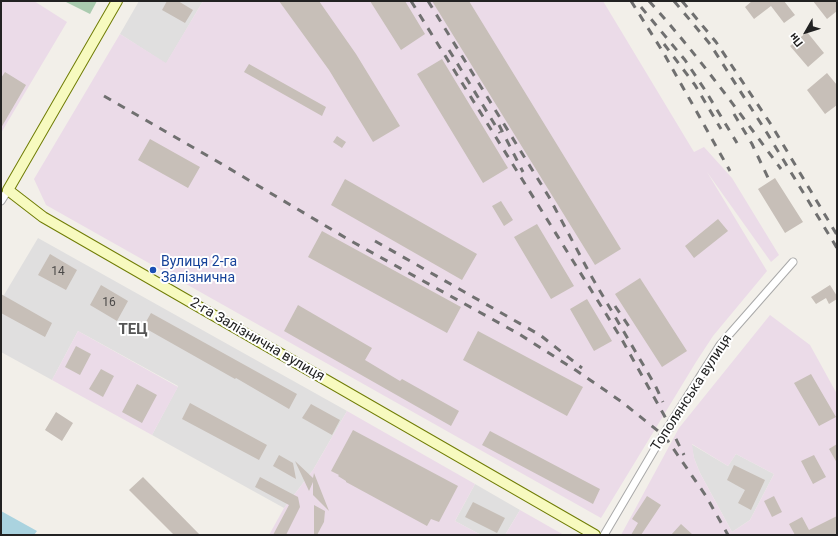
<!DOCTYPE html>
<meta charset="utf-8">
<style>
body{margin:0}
#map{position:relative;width:838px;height:536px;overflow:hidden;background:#f2efe9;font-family:Roboto,sans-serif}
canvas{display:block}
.frame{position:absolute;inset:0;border:2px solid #222;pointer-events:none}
.north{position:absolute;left:786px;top:12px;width:40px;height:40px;-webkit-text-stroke:3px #fff;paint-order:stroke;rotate:231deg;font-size:11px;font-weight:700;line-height:16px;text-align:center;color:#222}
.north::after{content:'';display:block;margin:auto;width:14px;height:18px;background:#222;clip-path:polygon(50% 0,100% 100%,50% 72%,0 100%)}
</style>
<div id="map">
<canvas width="838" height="536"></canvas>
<div class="frame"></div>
<div class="north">Пн</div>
</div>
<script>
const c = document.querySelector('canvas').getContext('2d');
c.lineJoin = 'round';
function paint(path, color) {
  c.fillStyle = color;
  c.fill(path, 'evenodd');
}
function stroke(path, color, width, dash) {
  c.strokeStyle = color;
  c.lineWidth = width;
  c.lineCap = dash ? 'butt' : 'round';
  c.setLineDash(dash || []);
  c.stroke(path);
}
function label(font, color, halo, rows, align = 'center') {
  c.font = font + ' Roboto,sans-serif';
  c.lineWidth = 4;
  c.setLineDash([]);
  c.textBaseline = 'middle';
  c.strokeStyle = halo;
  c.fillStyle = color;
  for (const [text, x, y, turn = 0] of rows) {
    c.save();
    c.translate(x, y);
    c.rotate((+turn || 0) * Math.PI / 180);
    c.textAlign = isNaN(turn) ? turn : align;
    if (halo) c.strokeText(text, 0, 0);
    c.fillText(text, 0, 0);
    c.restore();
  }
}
paint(new Path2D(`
 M139,1H203L166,64L120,34Z
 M38,238L347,411L313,470L284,508L152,435L178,386L78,331L52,380L1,352V300Z
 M691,444L728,466L736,454L774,474L750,520L732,532L700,473L694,458Z
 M475,484L520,510L505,535H481L455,521Z`), '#e0dfdf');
paint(new Path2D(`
 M1,1H34L67,22L1,133Z
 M203,1H603L694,152L704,147L732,178L779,255L771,262L707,172L767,271L713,336L696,362L601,518L46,205L34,179L120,34L166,63Z
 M770,315L810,345L837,394V535H621L679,428ZM692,444L728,466L736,454L774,474L750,520L732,532L700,473L694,458Z
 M78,331L178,387L152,435L52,380Z
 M347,411L475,484L455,521L481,535H269L284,508L313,470Z
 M520,510L564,535H505Z`), '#ebdbe8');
paint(new Path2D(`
 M64,1H97L90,14Z`), '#aacbaf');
paint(new Path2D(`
 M1,511L37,531L34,535H1Z`), '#aad3df');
paint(new Path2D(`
 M167,1H178L193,10L185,23L162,10Z
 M279,1H319L356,54L400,126L373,142L329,70Z
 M370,1H405L425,34L401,50Z
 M432,1H469L621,249L595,265Z
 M752,1H784L795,15L784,23L771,6L754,19L745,7Z
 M813,1H837V11L827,19Z
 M807,32L824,53L808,67L790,46Z
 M442,59L508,168L483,183L417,74Z
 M249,64L326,107L322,116L244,72Z
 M5,72L26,85L1,128V78Z
 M827,73L837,85V105L825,114L807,90Z
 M337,136L346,142L342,148L333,142Z
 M150,139L200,167L188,188L138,160Z
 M775,178L803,222L785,233L758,189Z
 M345,179L477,254L462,280L331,205Z
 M501,201L513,220L504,226L492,206Z
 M718,219L728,231L694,258L685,246Z
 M537,224L574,286L551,299L514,237Z
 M322,231L461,307L447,333L308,257Z
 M50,254L77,270L66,290L38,275Z
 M640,278L687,351L662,367L615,294Z
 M101,285L128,301L117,321L90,305Z
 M830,285L837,296V299L829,304L826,298L816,304L811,297Z
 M1,294L52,323L45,337L1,313Z
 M587,299L612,341L594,351L570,309Z
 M298,305L372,348L365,360L400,381L402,379L459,411L451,426L284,331Z
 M151,313L297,394L289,409L236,378L235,379L143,327Z
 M478,331L583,387L567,416L463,360Z
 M76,346L91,354L80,375L65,367Z
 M101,369L114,376L103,397L89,389Z
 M811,374L836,417L819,426L794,383Z
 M137,384L157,395L142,423L122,412Z
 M190,403L267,445L259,460L182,419Z
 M311,404L340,420L332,435L302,418Z
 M56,412L73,423L62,441L45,430Z
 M353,430L458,486L439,522L431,519L427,526L346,482V481L338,476L339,475L331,471Z
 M490,431L600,489L593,504L482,445Z
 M837,444V463L829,449Z
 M279,455L293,463L296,479L273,466Z
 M814,455L826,477L813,484L801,461Z
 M295,461L313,478L314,473L329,511L313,495V482L309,491Z
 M734,465L765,480L751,510L738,503L745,490L727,480Z
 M143,477L200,535H174L129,490Z
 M260,477L298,497L300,507L286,535H273L289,505L255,487Z
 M647,496L661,505L641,535H631L638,523L632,519Z
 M774,496L782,512L772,517L764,501Z
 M473,502L505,518L497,533L465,517Z
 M314,505L325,511L324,522L317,535H314Z
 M837,516V535H795L789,524L802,517L809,530Z
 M681,524L693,535H671Z`), '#c7bfb8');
const street = new Path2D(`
 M1,201L8,190
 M604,535L663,435L720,345L793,262`);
const secondary = new Path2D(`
 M117,1L8,190L43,217L595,535`);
stroke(street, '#a9a9a9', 9);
stroke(secondary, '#707d05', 12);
stroke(street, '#fff', 7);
stroke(secondary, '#f7fabf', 10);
stroke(new Path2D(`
 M411,1L621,338L664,415L684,455
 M428,1L549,197L590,274L655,385L663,402
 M631,1L663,52L730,171
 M649,1C697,54 739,112 781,169
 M674,1L710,44L767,133L837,248
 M682,1L716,42L772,126L837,235
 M641,7L685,60L705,90L737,143
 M664,44L695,85L721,129
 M449,50L500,133
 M104,96L220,163L351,241L519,334L577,371L622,402L663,435L668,441L706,496L728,535
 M734,114L752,144L770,182
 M499,125L523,172
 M375,241L540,335L582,368
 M615,306L630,328`), '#707070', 3, [8, 8]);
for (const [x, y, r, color] of [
 [153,270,4,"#1a4fb4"]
]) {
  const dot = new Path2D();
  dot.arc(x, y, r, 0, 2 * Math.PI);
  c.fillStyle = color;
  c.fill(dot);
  stroke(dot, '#fff', 1.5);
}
label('12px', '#4b4948', null, [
 ["14",58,272],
 ["16",109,303]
]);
label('14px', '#164399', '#fff', [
 ["Вулиця 2-га",161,262],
 ["Залізнична",161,278]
], 'left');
label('14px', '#222', '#fff', [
 ["2-га Залізнична вулиця",257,340,30],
 ["Тополянська вулиця",692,393,-57]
]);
label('bold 15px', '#555', '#fff', [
 ["ТЕЦ",133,330]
]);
</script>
